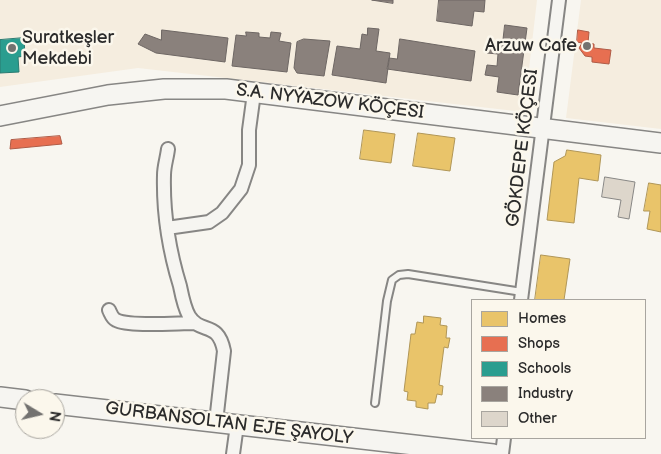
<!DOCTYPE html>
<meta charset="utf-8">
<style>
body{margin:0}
#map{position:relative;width:661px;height:454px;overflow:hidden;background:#f8f6f0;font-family:"Balsamiq Sans",sans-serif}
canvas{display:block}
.legend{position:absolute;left:471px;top:299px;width:175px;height:140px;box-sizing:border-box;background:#fbf7ec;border:1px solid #a8a59f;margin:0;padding:6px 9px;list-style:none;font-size:15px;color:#2b2b2b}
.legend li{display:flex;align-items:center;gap:10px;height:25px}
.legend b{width:25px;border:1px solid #a8a59f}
.north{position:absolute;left:15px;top:389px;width:50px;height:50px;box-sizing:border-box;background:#fbf7ec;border:1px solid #a8a59f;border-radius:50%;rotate:99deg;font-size:14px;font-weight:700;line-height:20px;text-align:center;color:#2b2b2b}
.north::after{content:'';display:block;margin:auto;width:18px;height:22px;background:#737270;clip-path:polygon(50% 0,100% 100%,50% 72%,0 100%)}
</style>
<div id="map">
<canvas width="661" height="454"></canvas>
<ul class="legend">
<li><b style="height:14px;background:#e9c46a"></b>Homes</li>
<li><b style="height:14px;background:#e76f51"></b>Shops</li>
<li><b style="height:14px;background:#2a9d8f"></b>Schools</li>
<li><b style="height:14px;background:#8a817c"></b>Industry</li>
<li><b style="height:14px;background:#ddd6cb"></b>Other</li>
</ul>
<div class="north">N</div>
</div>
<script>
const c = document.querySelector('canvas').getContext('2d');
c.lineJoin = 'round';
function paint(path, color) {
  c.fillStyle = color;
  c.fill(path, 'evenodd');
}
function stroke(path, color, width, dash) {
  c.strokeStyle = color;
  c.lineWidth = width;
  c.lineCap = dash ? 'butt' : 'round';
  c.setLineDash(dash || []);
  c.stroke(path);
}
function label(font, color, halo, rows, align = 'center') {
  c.font = font + ' "Balsamiq Sans",sans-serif';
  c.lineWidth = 5;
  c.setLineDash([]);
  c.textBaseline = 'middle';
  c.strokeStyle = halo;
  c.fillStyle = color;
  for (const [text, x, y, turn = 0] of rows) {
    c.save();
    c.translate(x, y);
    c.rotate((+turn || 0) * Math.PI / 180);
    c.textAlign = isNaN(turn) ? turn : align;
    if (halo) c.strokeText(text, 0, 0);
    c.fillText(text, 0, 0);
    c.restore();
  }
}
paint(new Path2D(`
 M0,0H537L524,112L138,68L0,87Z
 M581,0H661V129L566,118Z`), '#f5eddf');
const homes = new Path2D(`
 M364,130L395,134L391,163L360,159Z
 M418,133L455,138L450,171L413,166Z
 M567,150L601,155L598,181L579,178L574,223L547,220L554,162L565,156Z
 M649,183L661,185V232L647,229L650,211H644Z
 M541,255L570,259L564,300H535Z
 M424,316L441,318L440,325L447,326L446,338H450L448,348L444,347L439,385L443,386L442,395L437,394L435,403H428V409L416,407V401L407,400L408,392L404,391L411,334H415L417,322L423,323Z`);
paint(homes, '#e9c46a');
stroke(homes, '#b09657', 1);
const shops = new Path2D(`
 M578,30L589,32L588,43L594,44V48L611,50L609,64L592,62V57L585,56L579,48L582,43L577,42Z
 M60,136L62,144L10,149L11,140Z`);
paint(shops, '#e76f51');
stroke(shops, '#af5b46', 1);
const schools = new Path2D(`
 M24,38L25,56L18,57L19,72L0,73V40Z`);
paint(schools, '#2a9d8f');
stroke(schools, '#2a7b71', 1);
const industry = new Path2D(`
 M372,0H393V3Z
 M439,0H485L484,12L474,11L472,26L437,21Z
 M505,25L527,28L518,95L497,92L499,77L485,75L487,65L497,66L498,54L487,53L489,44L502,45Z
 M368,28L379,29L376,51L390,53L386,83L332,75L337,46L360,49L362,34L367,35Z
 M162,30L228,38L225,62L156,53L138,44L145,34L161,40Z
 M246,32L259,33V37L270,38L271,32L281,33L279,41L291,43L287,72L232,66L236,35L246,36Z
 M304,39L330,41L324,76L297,73L294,68L297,42Z
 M400,39L475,51L471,81L387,69L389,58L397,59Z`);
paint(industry, '#8a817c');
stroke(industry, '#6e6764', 1);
const building = new Path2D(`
 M605,177L635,182L629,219L618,217L621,200L602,197Z`);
paint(building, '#ddd6cb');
stroke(building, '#878684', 1);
const lane = new Path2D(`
 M375,403L387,301L392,280L399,275L408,274L522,292`);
const street = new Path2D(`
 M168,149C167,158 164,166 164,175C163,213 169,250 180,286C182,296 184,307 189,316C201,335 218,320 224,351L216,422
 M167,228L209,222L222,213L241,189L249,165V130L254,93
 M521,300L559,0
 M109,310C111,314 112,318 116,320C129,327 177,323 194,323
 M233,454L237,425
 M502,454L504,438`);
const primary = new Path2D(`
 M0,116L108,95L164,89H226L661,143
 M0,397L25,400
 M55,404L493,454`);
stroke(lane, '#878684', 10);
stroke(street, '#878684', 16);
stroke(primary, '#878684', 22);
stroke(lane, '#f6f5f1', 6);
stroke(street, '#f6f5f1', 12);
stroke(primary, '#f6f5f1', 19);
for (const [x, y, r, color] of [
 [587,46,5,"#737270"],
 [12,48,5,"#737270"]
]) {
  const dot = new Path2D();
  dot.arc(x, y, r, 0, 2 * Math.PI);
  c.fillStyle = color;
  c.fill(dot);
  stroke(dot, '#fbf7ec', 2);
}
label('18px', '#2b2b2b', '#fbf7ec', [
 ["Suratkeşler",22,38],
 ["Mekdebi",22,59],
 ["Arzuw Cafe",577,46,"right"]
], 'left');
label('18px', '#2b2b2b', '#fbf7ec', [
 ["S.A. NYÝAZOW KÖÇESI",330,102,7],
 ["GÖKDEPE KÖÇESI",523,148,-83],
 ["GURBANSOLTAN EJE ŞAYOLY",229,424,7]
]);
</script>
